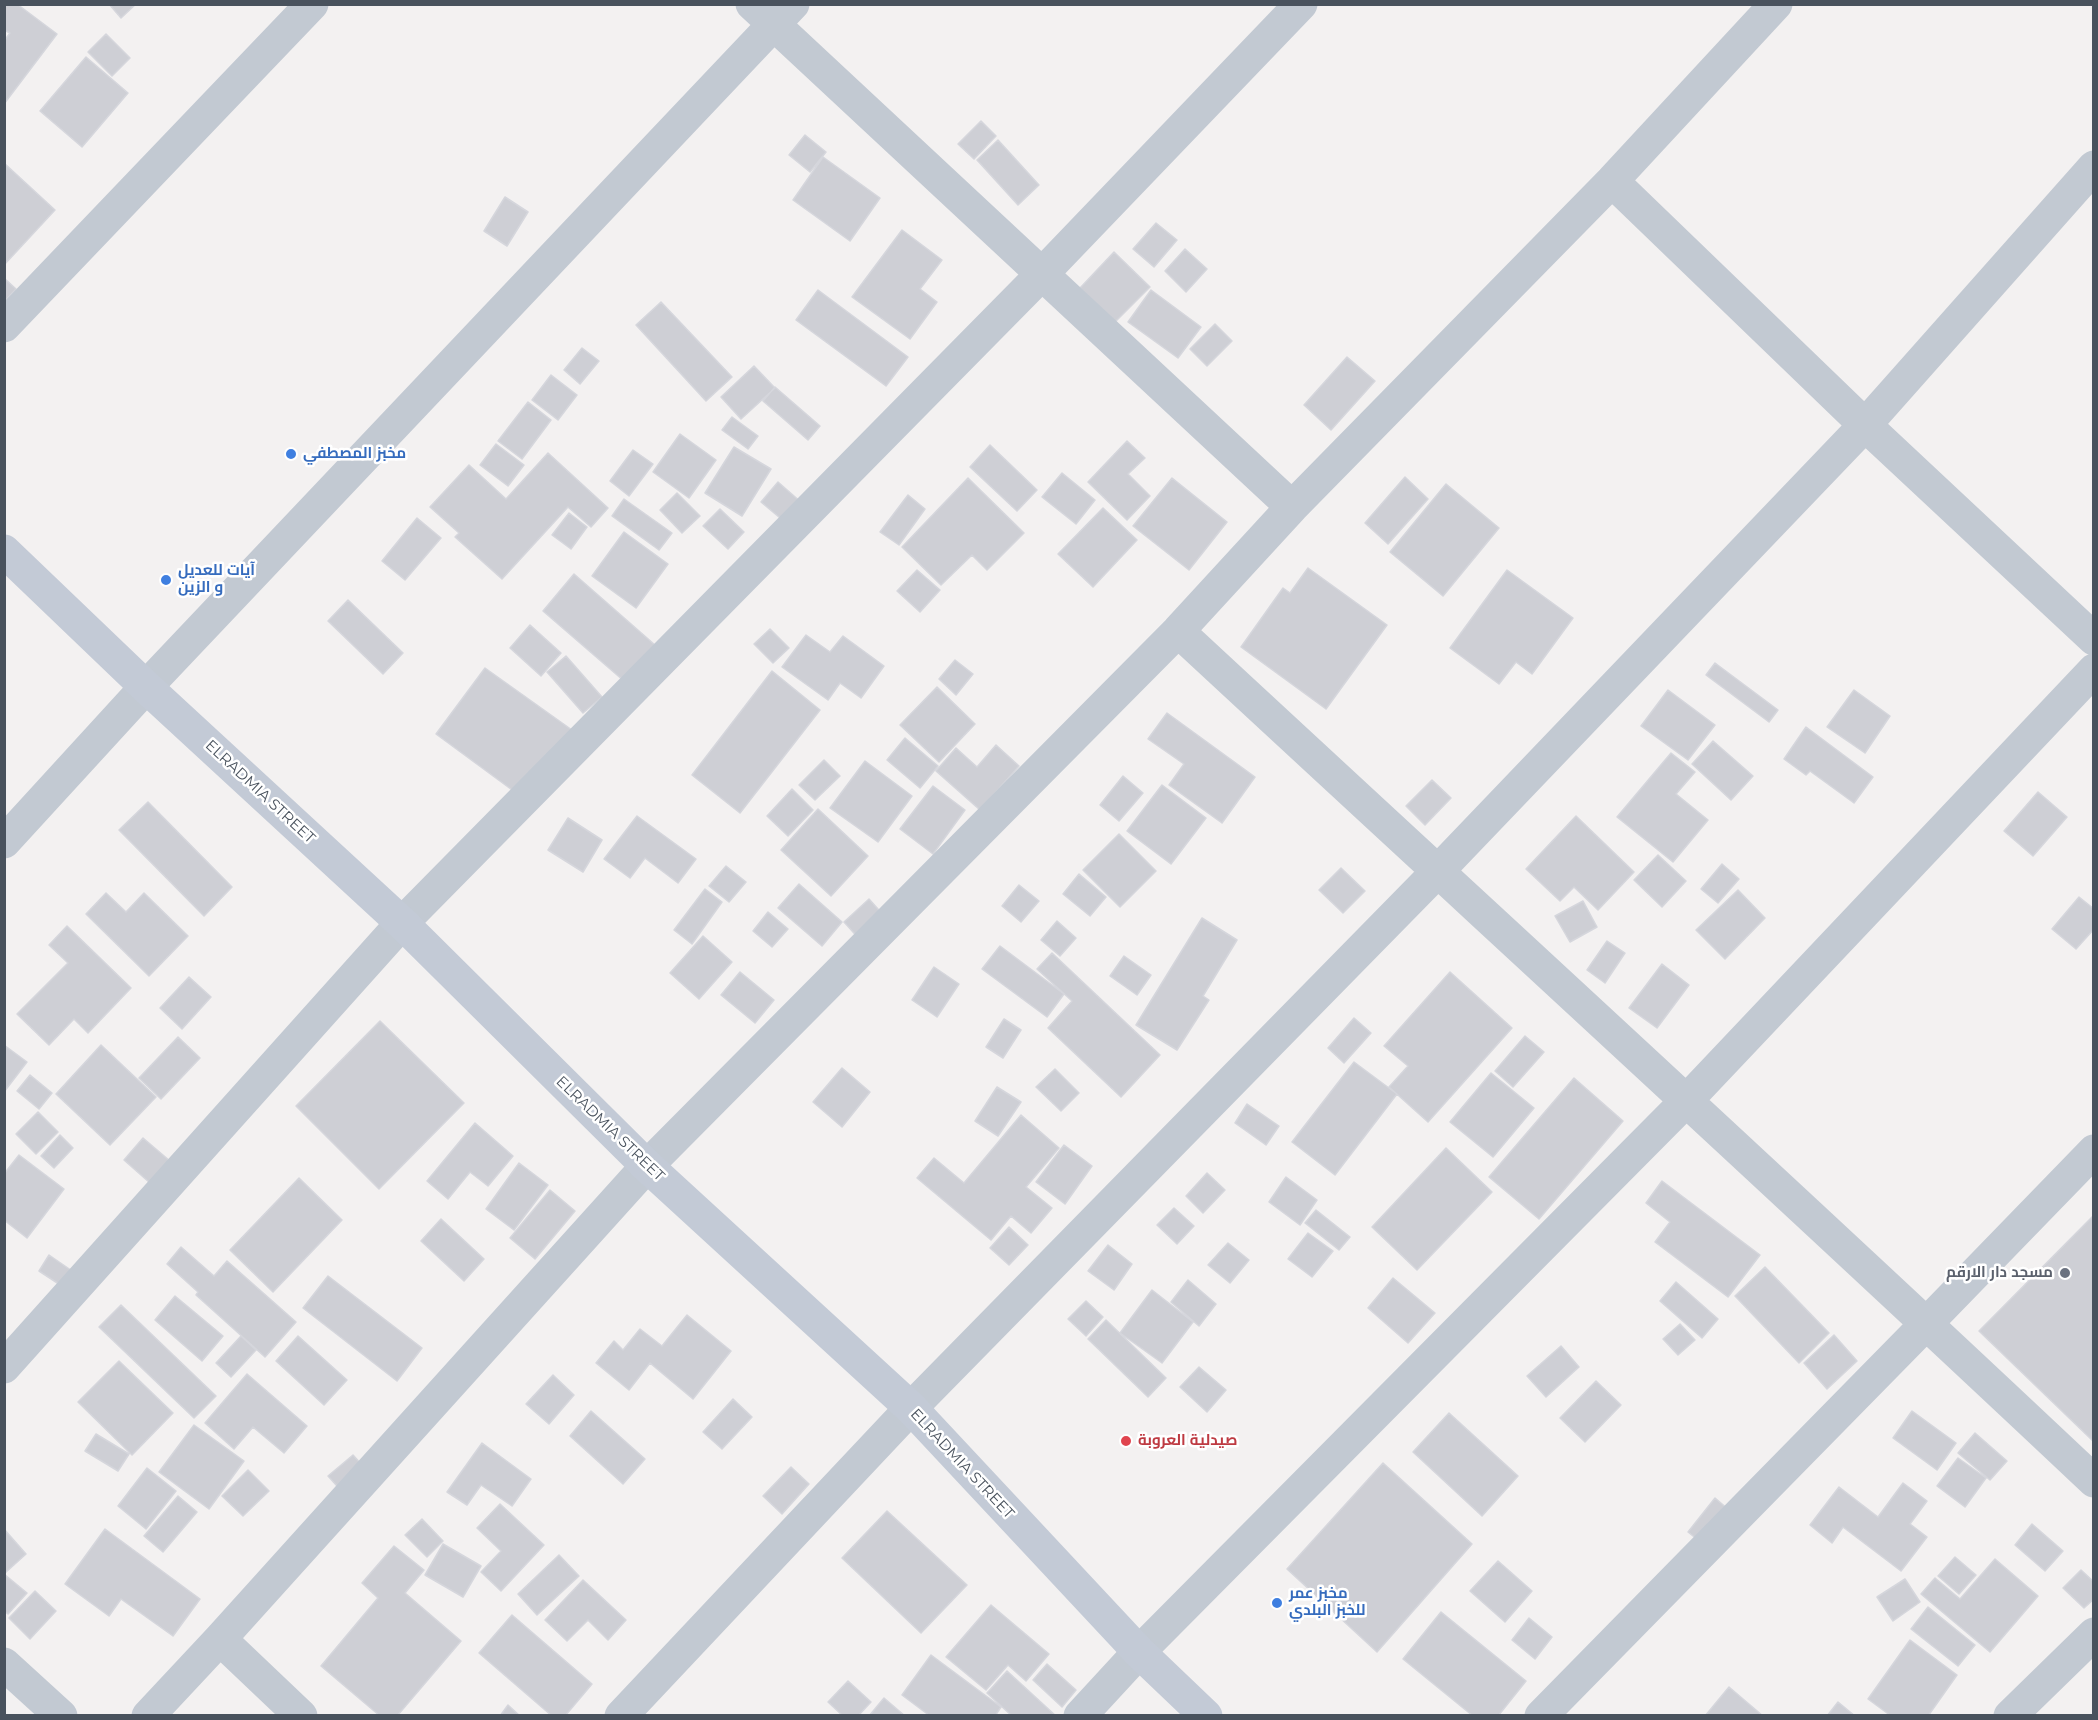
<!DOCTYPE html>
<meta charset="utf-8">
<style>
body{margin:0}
#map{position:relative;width:2098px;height:1720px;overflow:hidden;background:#f3f1f1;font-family:Montserrat,sans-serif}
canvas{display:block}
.frame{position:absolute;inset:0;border:6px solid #49525d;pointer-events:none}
</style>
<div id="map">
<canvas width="2098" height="1720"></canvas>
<div class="frame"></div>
</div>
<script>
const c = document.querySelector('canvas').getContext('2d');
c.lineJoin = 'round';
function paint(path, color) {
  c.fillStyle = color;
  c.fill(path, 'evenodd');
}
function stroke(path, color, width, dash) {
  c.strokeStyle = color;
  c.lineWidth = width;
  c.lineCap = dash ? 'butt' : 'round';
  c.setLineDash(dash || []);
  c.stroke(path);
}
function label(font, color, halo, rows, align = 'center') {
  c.font = font + ' Montserrat,Cairo,sans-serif';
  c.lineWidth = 5;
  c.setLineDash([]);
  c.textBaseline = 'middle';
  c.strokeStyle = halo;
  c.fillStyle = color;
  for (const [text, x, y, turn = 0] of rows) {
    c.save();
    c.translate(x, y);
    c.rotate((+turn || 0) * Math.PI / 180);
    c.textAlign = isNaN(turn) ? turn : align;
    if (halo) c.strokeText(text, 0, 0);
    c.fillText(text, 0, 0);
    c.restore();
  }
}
const building = new Path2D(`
 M4,4H17L57,34L4,104V41L10,33L4,30Z
 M109,4H136L121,18Z
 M106,34L130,58L112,76L88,52Z
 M86,57L128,93L82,147L40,111Z
 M981,121L996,136L974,159L958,144Z
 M805,135L826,152L810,172L789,155Z
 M998,140L1039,185L1018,205L977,160Z
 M823,157L880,198L850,241L793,200Z
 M4,163L55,210L4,265Z
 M505,197L528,212L507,246L484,231Z
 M1156,223L1177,240L1154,267L1133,249Z
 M902,230L942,260L920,289L937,302L910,339L852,297Z
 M1185,249L1207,269L1186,292L1165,271Z
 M1114,252L1150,287L1115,322L1080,288Z
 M4,278L16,289L4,302Z
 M818,290L908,357L886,386L796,320Z
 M1151,290L1201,327L1178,358L1128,322Z
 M661,302L732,377L706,401L636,325Z
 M1215,324L1232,341L1207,366L1190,349Z
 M582,348L599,361L580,384L564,370Z
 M1347,357L1375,381L1331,430L1304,405Z
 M754,366L775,388L741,419L721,397Z
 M551,375L577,395L558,420L532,400Z
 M775,387L820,426L808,440L763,401Z
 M528,402L551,420L522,459L498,441Z
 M732,417L758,436L748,449L722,430Z
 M680,434L716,460L689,498L653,472Z
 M1127,441L1145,458L1128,474L1150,496L1127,520L1088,482Z
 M496,444L524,465L508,486L480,465Z
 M990,445L1037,490L1017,511L970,467Z
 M734,447L771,469L742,516L705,493Z
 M633,450L653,464L629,496L610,481Z
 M548,453L608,508L591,527L568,507L502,579L455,537L459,533L430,507L469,465L506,499Z
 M1062,473L1095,500L1076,524L1042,497Z
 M1405,477L1428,499L1388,544L1365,523Z
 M968,478L1024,533L987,570L972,555L941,585L902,547Z
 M1172,478L1227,522L1189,570L1133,526Z
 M778,482L802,503L786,523L761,502Z
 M1446,484L1499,528L1443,596L1390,552Z
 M677,493L700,516L682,533L660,510Z
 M908,495L925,509L899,545L880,532Z
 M624,499L672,533L659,550L612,516Z
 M1103,508L1137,540L1093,587L1058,554Z
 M720,509L744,532L728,549L703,526Z
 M569,513L587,527L571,549L552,535Z
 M417,518L441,538L405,580L382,561Z
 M624,532L668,564L636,608L592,576Z
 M1308,568L1387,625L1326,709L1241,647L1283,588L1290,593Z
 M917,570L940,590L920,612L897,591Z
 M1507,570L1573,618L1532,674L1516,662L1499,684L1450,648Z
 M574,574L655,645L624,681L543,611Z
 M348,600L403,653L383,674L328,621Z
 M530,625L561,653L541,676L510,648Z
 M770,629L789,648L773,663L754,644Z
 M806,635L830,652L843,636L884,666L861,698L840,683L828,700L782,667Z
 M566,656L602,697L583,713L547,672Z
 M955,660L973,674L956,695L939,679Z
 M1715,663L1778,710L1769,722L1706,675Z
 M485,668L572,730L523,798L436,734Z
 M772,671L820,710L740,813L692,775Z
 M937,687L975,724L939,762L900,725Z
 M1668,690L1715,725L1688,760L1641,726Z
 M1854,690L1890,716L1865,753L1827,727Z
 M1167,713L1255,777L1222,823L1169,785L1184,764L1148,739Z
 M1806,727L1873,777L1854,803L1810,771L1806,775L1784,759Z
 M905,738L938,766L920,788L887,760Z
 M1713,741L1753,776L1731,800L1692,764Z
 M996,745L1019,766L980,810L936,771L956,748L977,767Z
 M1671,753L1695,772L1676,794L1708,820L1673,862L1617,817Z
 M824,760L840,776L815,800L799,785Z
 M865,761L912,796L878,842L830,808Z
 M1123,776L1143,793L1119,821L1100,805Z
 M1432,780L1451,798L1425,825L1406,806Z
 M1162,785L1206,818L1171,864L1127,831Z
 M933,786L965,810L933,854L900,829Z
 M792,789L813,810L788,836L767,816Z
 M2038,792L2067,817L2033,856L2004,831Z
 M148,802L232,887L204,916L119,830Z
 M818,809L868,856L831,896L781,850Z
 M637,816L696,859L678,883L645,858L630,878L604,859Z
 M1576,816L1634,872L1598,910L1574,887L1560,901L1526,869Z
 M568,818L602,840L583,872L548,850Z
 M1119,834L1156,871L1120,907L1083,870Z
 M1658,855L1686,881L1662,907L1634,880Z
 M1722,864L1739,879L1718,903L1701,889Z
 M726,866L746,882L729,902L709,886Z
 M1341,868L1365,891L1343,913L1319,890Z
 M1079,874L1106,897L1090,916L1063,894Z
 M799,884L842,922L822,946L778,908Z
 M1019,885L1039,901L1021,922L1002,906Z
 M705,889L722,902L692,944L674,930Z
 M1738,890L1765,918L1725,959L1696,930Z
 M106,893L126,912L144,893L188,936L149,976L86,914Z
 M2079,897L2094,909V929L2076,949L2052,929Z
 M869,899L887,919L862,942L844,922Z
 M1583,901L1597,927L1570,942L1555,916Z
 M768,912L788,929L772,947L753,931Z
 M1202,918L1237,940L1203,996L1209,1000L1177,1050L1136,1025Z
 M1057,921L1076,938L1060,956L1041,940Z
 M67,926L131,988L88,1033L74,1019L49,1045L17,1014L68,963L49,945Z
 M703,936L732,962L699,999L670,973Z
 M1607,941L1625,953L1605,983L1587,970Z
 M1000,946L1064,994L1047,1017L982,969Z
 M1052,953L1160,1055L1121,1097L1048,1028L1072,1001L1037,969Z
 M1124,956L1151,975L1137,995L1110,976Z
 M1662,964L1689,985L1657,1028L1629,1008Z
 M934,967L959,984L937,1017L912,1000Z
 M740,972L774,1000L755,1023L721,995Z
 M1450,972L1512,1028L1428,1122L1389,1087L1408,1066L1384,1046Z
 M189,977L211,997L182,1029L160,1008Z
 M1354,1018L1371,1033L1344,1063L1328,1048Z
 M1004,1019L1021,1030L1003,1058L986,1047Z
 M380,1021L464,1103L379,1189L296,1106Z
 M1525,1036L1544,1052L1513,1087L1495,1071Z
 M178,1037L200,1058L161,1099L139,1078Z
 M4,1045L27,1062L4,1092Z
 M101,1045L156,1097L110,1145L56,1094Z
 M1354,1062L1397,1094L1335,1175L1292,1142Z
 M842,1068L870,1092L842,1127L813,1102Z
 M1055,1069L1079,1093L1061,1111L1036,1087Z
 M1491,1073L1534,1108L1493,1157L1450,1122Z
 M30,1075L52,1093L39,1109L17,1091Z
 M1574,1078L1623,1121L1539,1219L1489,1177Z
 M997,1087L1021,1102L998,1136L975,1121Z
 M1247,1104L1279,1126L1266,1145L1235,1123Z
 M38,1112L58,1132L36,1154L16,1134Z
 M1021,1115L1059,1148L1026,1187L1052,1208L1031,1233L1011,1216L991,1240L917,1178L934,1158L964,1183Z
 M475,1123L513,1156L488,1186L470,1172L448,1199L427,1181Z
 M60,1135L73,1148L54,1168L41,1156Z
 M143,1138L170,1161L150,1183L124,1160Z
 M1064,1145L1092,1166L1065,1204L1036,1182Z
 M1446,1148L1492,1192L1417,1270L1372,1227Z
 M19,1155L64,1189L27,1238L4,1220V1174Z
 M519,1163L548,1185L514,1230L486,1209Z
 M1207,1173L1225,1190L1203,1213L1186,1196Z
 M1286,1177L1317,1200L1300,1225L1269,1202Z
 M299,1178L342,1220L273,1292L230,1250Z
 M1662,1181L1760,1255L1728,1297L1655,1242L1670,1222L1646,1203Z
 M550,1190L575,1211L535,1259L510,1238Z
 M1174,1208L1194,1226L1177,1244L1157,1225Z
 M1316,1210L1350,1237L1339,1250L1305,1223Z
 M2094,1215V1442L1979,1331Z
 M441,1219L484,1259L464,1281L421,1241Z
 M1009,1227L1028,1245L1009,1265L990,1248Z
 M1308,1233L1333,1251L1312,1277L1288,1259Z
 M1228,1243L1249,1260L1230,1283L1208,1265Z
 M1108,1245L1132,1264L1114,1290L1088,1271Z
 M181,1247L214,1276L227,1261L296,1322L265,1357L196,1295L198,1292L167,1264Z
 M49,1255L78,1275L68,1290L39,1271Z
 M1765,1267L1829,1333L1799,1363L1735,1296Z
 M328,1276L422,1348L397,1381L303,1308Z
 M1393,1278L1435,1313L1408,1343L1368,1308Z
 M1188,1280L1216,1304L1199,1326L1171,1302Z
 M1676,1282L1718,1319L1702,1338L1660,1301Z
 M1152,1290L1193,1322L1162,1363L1120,1333Z
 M175,1296L223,1336L202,1361L155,1320Z
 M1086,1301L1103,1317L1086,1336L1068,1319Z
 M121,1305L216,1396L194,1418L99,1327Z
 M687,1315L731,1351L693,1399L650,1363L629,1390L596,1363L614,1341L623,1350L640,1329L662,1346Z
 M1106,1320L1166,1378L1148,1397L1088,1339Z
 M1680,1324L1695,1340L1678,1355L1663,1339Z
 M1834,1335L1857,1361L1827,1389L1804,1363Z
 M241,1336L256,1350L231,1377L216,1363Z
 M298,1336L347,1380L324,1405L276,1361Z
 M1561,1346L1579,1367L1546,1397L1527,1376Z
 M119,1361L173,1413L132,1455L78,1402Z
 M1199,1367L1226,1390L1207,1412L1180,1387Z
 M247,1374L307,1426L284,1453L253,1427L234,1449L205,1423Z
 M553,1375L574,1395L549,1424L526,1404Z
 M1596,1381L1621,1405L1585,1442L1560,1418Z
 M733,1399L752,1417L722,1449L703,1432Z
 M591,1411L645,1459L623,1484L570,1436Z
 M1912,1411L1956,1443L1937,1470L1893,1438Z
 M1449,1413L1518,1476L1482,1516L1413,1452Z
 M194,1425L244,1461L209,1509L159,1472Z
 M1975,1433L2007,1461L1990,1480L1958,1453Z
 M96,1434L129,1454L118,1471L85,1451Z
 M482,1443L531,1479L512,1506L481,1485L467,1505L447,1492Z
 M353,1455L371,1475L346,1496L328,1476Z
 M1958,1458L1986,1478L1965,1507L1937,1486Z
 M1383,1463L1472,1544L1377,1652L1287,1569Z
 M791,1467L809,1484L782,1514L763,1496Z
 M147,1468L176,1491L146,1529L118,1506Z
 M248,1470L269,1491L243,1516L222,1496Z
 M1903,1483L1927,1501L1910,1524L1927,1537L1901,1571L1843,1527L1832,1543L1810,1525L1839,1487L1878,1517Z
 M178,1496L197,1512L163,1552L144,1536Z
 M1715,1498L1735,1515L1708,1548L1688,1532Z
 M500,1504L544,1545L501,1591L481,1572L501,1551L477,1528Z
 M887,1511L967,1585L921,1633L842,1558Z
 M422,1519L443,1541L427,1557L405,1535Z
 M2032,1524L2063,1551L2045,1571L2015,1545Z
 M4,1529L26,1554L5,1573H4Z
 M105,1529L200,1599L173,1636L121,1599L109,1616L65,1584Z
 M443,1544L481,1566L463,1597L425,1575Z
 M394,1546L424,1570L405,1593L461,1641L397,1716H380L321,1666L378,1598L362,1583Z
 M559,1555L579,1576L537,1615L518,1594Z
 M1955,1557L1976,1575L1959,1594L1938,1576Z
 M1995,1559L2038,1596L1990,1652L1921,1594L1935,1578L1960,1599Z
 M1498,1561L1532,1591L1505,1622L1470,1591Z
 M2081,1570L2094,1582V1599L2084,1608L2063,1588Z
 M4,1574L27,1593L8,1614L4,1611Z
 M1905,1579L1920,1602L1893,1621L1877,1597Z
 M583,1580L626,1620L608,1640L588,1620L567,1641L545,1620Z
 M35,1591L56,1611L30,1639L9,1618Z
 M991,1605L1049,1654L1026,1681L1008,1665L986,1690L946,1657Z
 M1928,1607L1975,1645L1958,1666L1911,1629Z
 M1441,1612L1526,1681L1498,1716H1473L1403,1659Z
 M512,1615L592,1684L565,1716H552L479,1653Z
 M1529,1618L1552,1637L1535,1659L1512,1640Z
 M1910,1640L1957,1675L1928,1716H1891L1868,1699Z
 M931,1655L1001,1707L995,1716H930L902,1695Z
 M1047,1664L1076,1690L1062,1707L1033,1680Z
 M1007,1671L1056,1716H1012L987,1693Z
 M848,1681L871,1702L858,1716H843L828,1702Z
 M1729,1687L1763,1716H1705Z
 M884,1698L905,1716H869Z
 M1838,1702L1855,1716H1827Z
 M508,1705L520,1716H500Z`);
paint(building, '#cecfd5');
stroke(building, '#d5d6dc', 1.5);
stroke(new Path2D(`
 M752,4L1292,507
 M1612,181L1865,425L2094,639
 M4,326L312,4
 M1178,631C1483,914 1791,1195 2094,1481
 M4,842L146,687L793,4
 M4,1367L402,923L1041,275L1301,4
 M220,1639L301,1716
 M4,1664L61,1716
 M148,1716L220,1639L647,1166L1178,631L1292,507L1612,181L1776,4
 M621,1716L911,1408L1437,872L1865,425L2094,167
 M1080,1716L1139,1652L1687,1100L2094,670
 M1541,1716L1927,1323L2094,1151
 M2010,1716L2094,1634`), '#c2c9d2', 33);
stroke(new Path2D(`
 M4,551L146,687L402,923L647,1166L911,1408L1139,1652L1206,1716`), '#c3cad6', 33);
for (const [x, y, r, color] of [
 [291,454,6,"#3f7fe0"],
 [166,580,6,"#3f7fe0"],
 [2065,1273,6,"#6b7280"],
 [1126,1441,6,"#e0444e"],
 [1277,1603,6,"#3f7fe0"]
]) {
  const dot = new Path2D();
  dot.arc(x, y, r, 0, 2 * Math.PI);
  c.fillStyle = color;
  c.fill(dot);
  stroke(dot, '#fff', 2);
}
label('bold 15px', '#366cbe', '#fff', [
 ["مخبز المصطفي",303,454],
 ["آيات للعديل",178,571],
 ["و الزين",178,588],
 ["مخبز عمر",1289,1594],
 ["للخبز البلدي",1289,1611]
], 'left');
label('15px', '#49525d', '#fff', [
 ["ELRADMIA STREET",260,792,43],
 ["ELRADMIA STREET",610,1129,44],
 ["ELRADMIA STREET",962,1464,47]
]);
label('bold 15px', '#5b616d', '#fff', [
 ["مسجد دار الارقم",2053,1273]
], 'right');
label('bold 15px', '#be3a42', '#fff', [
 ["صيدلية العروبة",1138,1441]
], 'left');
</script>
